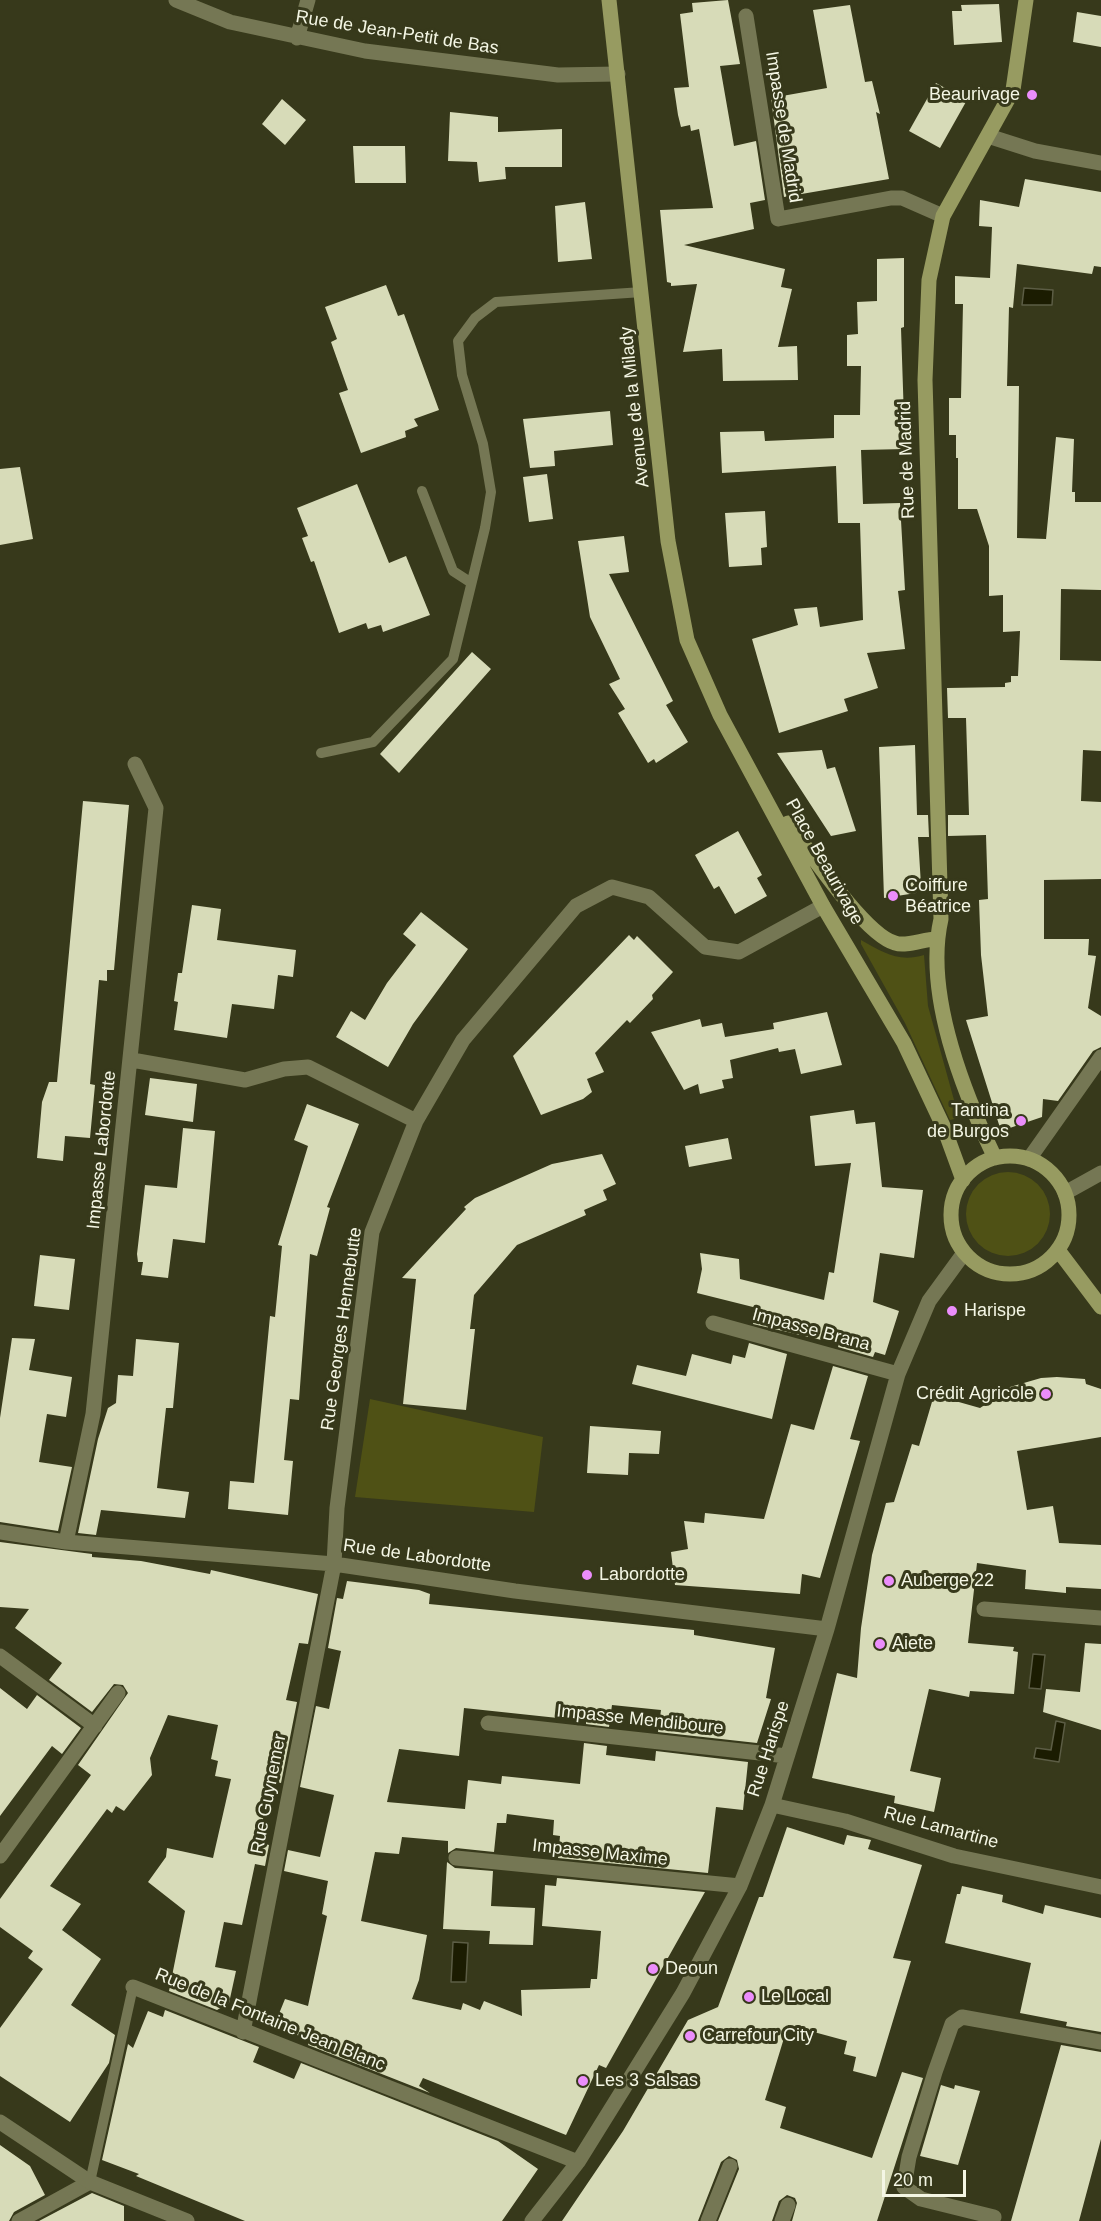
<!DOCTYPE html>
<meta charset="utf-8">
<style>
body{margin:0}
#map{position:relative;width:1101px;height:2221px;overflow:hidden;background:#37391b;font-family:Helvetica,sans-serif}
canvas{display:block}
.scale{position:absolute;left:882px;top:2170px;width:84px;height:27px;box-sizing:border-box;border:3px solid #f4f6e4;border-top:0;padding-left:8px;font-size:18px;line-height:21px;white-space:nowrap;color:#f4f6e4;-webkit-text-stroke:4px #37391b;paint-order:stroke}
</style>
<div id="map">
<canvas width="1101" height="2221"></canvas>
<div class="scale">20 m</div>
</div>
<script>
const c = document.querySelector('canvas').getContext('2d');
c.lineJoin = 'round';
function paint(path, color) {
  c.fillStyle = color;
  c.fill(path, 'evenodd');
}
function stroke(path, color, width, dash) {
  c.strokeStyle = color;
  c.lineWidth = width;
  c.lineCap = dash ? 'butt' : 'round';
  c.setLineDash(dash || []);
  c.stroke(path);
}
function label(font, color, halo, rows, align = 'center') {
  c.font = font + ' Helvetica,sans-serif';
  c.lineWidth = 6;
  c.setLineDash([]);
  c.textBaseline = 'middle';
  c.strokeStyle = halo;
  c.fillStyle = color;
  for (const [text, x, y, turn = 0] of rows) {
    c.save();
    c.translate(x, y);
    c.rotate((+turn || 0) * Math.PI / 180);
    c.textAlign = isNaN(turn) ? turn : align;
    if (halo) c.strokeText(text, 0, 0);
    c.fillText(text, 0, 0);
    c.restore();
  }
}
paint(new Path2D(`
 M861,940C883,952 898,963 924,955L928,1006L959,1118L950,1120L905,1023L861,944Z
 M966 1214a42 42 0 1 1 84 0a42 42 0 1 1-84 0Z
 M370,1399L543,1437L534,1512L355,1497Z`), '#4f5115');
const water = new Path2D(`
 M1024,288L1053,290L1052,305H1022Z
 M1033,1654L1045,1655L1041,1689L1029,1688Z
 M1056,1721L1065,1723L1059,1762L1034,1758L1036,1748L1051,1750Z
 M453,1942L468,1943L466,1982H451Z`);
paint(water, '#1b1c01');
stroke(water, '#5c5d45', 1.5);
paint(new Path2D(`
 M728,0L740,64L720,66L734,146L756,141L765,200L750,203L754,229L684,245L785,269L781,287L792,289L778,347L797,346L798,380L723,381L722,349L683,352L697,284L671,286V283L667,282L660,210L713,208L699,129L691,131L690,125L681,127L678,115L674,88L689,87L680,14L693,12L692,3Z
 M999,4L1002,42L954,45L952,11H962L961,5Z
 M850,5L865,82L872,81L880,114L876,112L889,179L784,197L771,98L827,88L813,10Z
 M1077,12L1101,16V47L1073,42Z
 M936,83L967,100L940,148L909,131Z
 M282,99L306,120L285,145L262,124Z
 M450,112L498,117V132L562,129V167H505L506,179L479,182L477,162L448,161Z
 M353,146H405L406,183H355Z
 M1025,179L1101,192V267L1094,266L1092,274L1017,264L1013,308L1009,307L1007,386H1019L1017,538L1046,539L1056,437L1074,439L1072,492H1075V502H1101V590L1061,589L1060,660L1101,661V751L1083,750L1081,801L1101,802V879L1044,880V939H1089L1088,955L1096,956L1088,1008L1101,1016V1047L1093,1051L1058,1101L1043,1099L1042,1117L1001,1131L966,1020L988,1016L981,955L979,900L988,899L986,835L948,836V815H969L966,718H948L947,688L1005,687V683L1011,682V676H1018L1020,631L1003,632V595L989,596V546L977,509H958V458H956V435H949V398H961L963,304H955V276L990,278L992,227L979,226L980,200L1019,207Z
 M585,202L592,259L558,262L555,206Z
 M904,258V327L901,328L905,449L861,450L863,504L900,503L905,590L898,591L905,649L867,653L878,688L844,699L848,711L779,733L752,639L798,625L794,609L817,607L820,627L863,620L860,523H838L836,466L722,473L720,432L764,431L765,441L834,438V415H860L861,366H847V335L858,334L857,302L877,301V259Z
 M386,285L398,316L404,314L439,410L414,419L418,426L405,431L406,437L361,453L339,393L348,390L331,342L337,339L325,307Z
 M610,411L613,445L554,451L555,466L530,468L523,419Z
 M20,467L33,539L0,545V469Z
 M547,474L553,519L529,522L523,477Z
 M357,484L389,563L406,556L430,615L383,632L381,625L368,629L366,623L339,633L314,561L311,562L302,538L308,536L297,508Z
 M765,511L767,547L761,548L762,565L729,567L725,513Z
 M624,536L629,572L609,574L673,701L666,705L688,742L656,763L654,759L648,763L618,713L625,709L609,684L620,679L590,617L578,541Z
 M472,652L491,669L399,773L380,754Z
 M915,745L917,815H928L929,837H918L921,885L916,893L884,898L879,747Z
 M822,750L827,769L835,767L856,831L831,836L777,753Z
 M83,801L129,805L114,970H107V981L99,980L90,1084L95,1085L90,1138L65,1136L63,1161L37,1158L42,1102L49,1082H57Z
 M738,831L762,875L757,878L767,896L735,914L719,886L714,889L695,855Z
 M192,905L221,909L217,940L296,950L293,977L278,975L274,1009L232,1004L227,1038L174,1030L178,1002L174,1001L178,973H182Z
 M421,912L468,949L413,1024L388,1067L336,1037L351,1011L365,1020L387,983L416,945L403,934Z
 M629,935L634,940L637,936L673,972L652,995L653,999L630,1023L627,1020L595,1053L604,1072L587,1079L592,1092L583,1099L541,1115L513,1056Z
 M827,1012L842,1065L801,1074L795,1049L779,1052L778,1048L730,1060L733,1078L722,1080L724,1088L700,1094L698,1084L684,1090L651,1032L700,1019L702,1027L722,1023L725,1037L774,1029L773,1023Z
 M150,1078L197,1084L193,1122L145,1115Z
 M307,1104L359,1124L327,1207L330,1208L317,1256L310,1254L299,1400L290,1399L284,1460L293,1461L288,1515L228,1509L230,1481L254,1483L270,1316L275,1317L282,1246L278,1245L308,1146L294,1140Z
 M854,1110L856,1124L875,1122L882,1187L923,1190L914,1258L880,1253L873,1302L899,1311L885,1355L875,1352L873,1357L838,1347L839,1344L753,1324L757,1308L697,1293L702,1269L700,1253L739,1259L740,1279L824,1300L829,1272L834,1273L851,1163L815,1166L810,1116Z
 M183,1128L215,1131L205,1243L173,1239L168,1278L141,1275L143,1262H138L137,1254L145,1185L177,1188Z
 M728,1138L732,1159L689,1167L685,1146Z
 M602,1154L616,1184L603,1190L607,1200L584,1210L586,1215L517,1245L474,1295L470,1329H475L466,1410L403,1404L416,1279L402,1278L466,1209L464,1207L475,1198L552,1164Z
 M40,1255L75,1259L69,1310L34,1306Z
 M12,1338L35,1339L29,1370L72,1377L66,1417L47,1414L39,1462L72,1467L58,1531L0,1522V1418Z
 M136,1339L179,1343L173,1408H166L157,1488L189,1492L185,1518L101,1510L96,1535L78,1533L98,1439L108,1408L116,1403L118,1375L133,1376Z
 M749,1343L787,1354L772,1419L632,1384L637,1365L686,1376L692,1354L731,1364L733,1355L745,1358Z
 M833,1366L868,1376L850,1439L860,1441L820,1578L802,1574L800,1594L675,1585L671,1552L688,1549L684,1521L704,1523L705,1513L764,1519L791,1424L814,1430Z
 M1057,1377L1085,1379L1086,1384L1101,1389V1437L1017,1451L1027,1510L1053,1506L1059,1543L1101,1545V1589L1066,1587V1593L1025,1589L1026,1570L977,1563L968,1643L1014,1647L1013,1651L1018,1652L1014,1694L970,1691L969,1697L929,1689L910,1771L941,1778L934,1812L894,1803L895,1796L812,1778L837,1673L857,1678L861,1628L872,1555L886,1503L894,1502L912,1444L919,1446L934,1395L980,1408L1000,1395V1392L1010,1387L1041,1378Z
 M590,1426L661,1431L659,1454L629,1453L628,1475L587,1473Z
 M0,1542L92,1554V1557L141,1561L210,1574L211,1570L318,1594L308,1644L299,1643L286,1700L297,1702L281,1783L271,1781L259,1838V1842L269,1845L265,1866L255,1864L242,1925L224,1922L215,1967L236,1971L229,2003L217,2010L169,1991L185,1911L148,1882L166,1857L167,1848L213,1858L231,1779L215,1776L218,1761L211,1759L218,1725L168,1715L150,1758L152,1775L124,1811L116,1806L112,1813L107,1809L50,1886L81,1904L62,1930L101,1959L71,2005L115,2035L109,2063L70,2122L0,2076V2028L43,1969L28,1958L33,1951L0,1927V1899L91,1775L78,1765L128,1693L123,1685L114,1684L92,1712L49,1680L62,1663L15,1628L29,1609L0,1607Z
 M347,1581L419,1590L430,1594L429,1604L694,1630V1635L775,1648L766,1698L771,1699L757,1743L658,1732L661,1710L612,1705L609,1727L586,1724V1721L464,1708L459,1756L399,1749L387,1802L465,1809L468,1780L501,1784L502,1776L580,1784L584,1743L607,1746L606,1755L655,1761L656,1751L748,1762L743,1810L716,1807L708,1873L558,1858L560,1836L553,1835L554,1820L507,1814L506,1823H497L494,1852L456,1848L448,1853V1841L402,1837L399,1854L375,1852L361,1921L427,1935L419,1980L412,1999L461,2010L463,2003L480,2010L484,2001L522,2016L521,1990L590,1988L591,1979H597L601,1931L542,1926L545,1885L556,1886L557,1878L705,1892L606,2068L599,2065L566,2135L423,2078L419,2086L430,2093L308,2045L310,2040L274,2026L285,1999L308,2006L327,1916L322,1914L328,1881L284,1871L288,1850L320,1857L334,1795L300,1787L316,1706L329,1709L341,1651L328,1648L337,1598L343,1599Z
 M1085,1643L1101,1644V1730L1043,1712L1046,1689L1080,1692Z
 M0,1688L27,1709L37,1695L81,1728L62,1754L52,1746L0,1816Z
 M787,1827L844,1845L847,1835L871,1840L868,1849L922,1865L893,1958L911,1961L876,2077L853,2071L856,2057L844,2054L847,2041L788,2025L765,2100L786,2107L780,2128L872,2158L902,2072L923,2078L877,2221H792L797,2203L795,2198L787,2195L779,2201L772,2221H718L739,2169L737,2160L729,2156L721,2162L698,2221H562L623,2131L688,2020L718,2007L759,1897H763Z
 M447,1862L455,1868L493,1871L491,1906L535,1908L533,1945L489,1944L490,1931L443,1929Z
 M962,1886L1003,1895L1002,1902L1043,1914L1045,1905L1101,1918V2032L1066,2026L1067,2022L1020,2013L1031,1963L945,1943L957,1894H960Z
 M165,2010L259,2047L253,2062L294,2079L301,2063L498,2141L538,2169L502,2221H245L136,2176L139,2174L102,2160L128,2044L133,2048L148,2011L163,2017Z
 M1061,2045L1101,2052V2139L1079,2221H1011Z
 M941,2085L954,2089L955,2085L980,2091L958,2165L920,2156Z
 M0,2145L30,2166L45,2195L14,2212L9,2221H0Z
 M92,2193L124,2206V2221H39Z`), '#d7dbb8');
stroke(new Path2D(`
 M422,491L453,571L470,582
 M321,753L373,742L453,659L485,528L491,492L483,444L462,375L458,341L475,318L496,302L642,292
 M90,2182L133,1987`), '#757754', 10);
stroke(new Path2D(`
 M19,2221L90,2182`), '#757754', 15);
stroke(new Path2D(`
 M176,0L230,22L365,51L558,75L618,74
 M746,16L778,219L891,198H902L943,216
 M297,38L308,0
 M988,136L1035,151L1101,163
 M132,1060L245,1080L284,1069L308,1067L416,1121
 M1029,1159L1101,1057
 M1065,1193L1101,1173
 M713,1323L898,1374
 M0,1532L66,1542L334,1564L515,1591L827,1629
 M66,1542L93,1414L156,808L135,764
 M984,1609L1101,1618
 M0,1656L95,1726
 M488,1723L787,1756
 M772,1805L845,1821L954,1856L1101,1887
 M0,1856L118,1693
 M456,1858L740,1886
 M133,1987L578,2162
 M243,2032L334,1564L337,1508L372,1232L416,1121L463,1040L576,906L612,887L649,897L705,947L739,952L823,906
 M0,2122L90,2182L187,2221
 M994,2217L921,2199L904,2187L909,2157L935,2072L952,2024L962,2017L1101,2042
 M532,2221L578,2162L683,1993L740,1886L772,1805L827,1629L898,1374L929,1301L964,1253
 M708,2221L730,2166
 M782,2221L788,2205`), '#757754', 15);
stroke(new Path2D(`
 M609,0L668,541L687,640L720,715L823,906L904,1043L944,1128L963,1180
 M788,823C809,851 865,935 895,943C906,947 924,939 936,939
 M951 1215a59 59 0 1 1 118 0a59 59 0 1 1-118 0Z
 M995,1158C963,1091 924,994 941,919L925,380L929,280L943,216L1013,90L1026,0
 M1058,1250L1101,1307`), '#979b61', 15);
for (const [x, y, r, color] of [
 [1032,95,6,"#eb8dfb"],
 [893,896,6,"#eb8dfb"],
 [1021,1121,6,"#eb8dfb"],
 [952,1311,6,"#eb8dfb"],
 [1046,1394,6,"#eb8dfb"],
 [587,1575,6,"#eb8dfb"],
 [889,1581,6,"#eb8dfb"],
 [880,1644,6,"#eb8dfb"],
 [653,1969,6,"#eb8dfb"],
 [749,1997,6,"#eb8dfb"],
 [690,2036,6,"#eb8dfb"],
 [583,2081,6,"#eb8dfb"]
]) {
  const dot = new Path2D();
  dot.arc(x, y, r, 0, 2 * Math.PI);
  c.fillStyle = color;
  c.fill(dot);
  stroke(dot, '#37391b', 2);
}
label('18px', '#f4f6e4', '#37391b', [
 ["Rue de Jean-Petit de Bas",397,33,9],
 ["Impasse de Madrid",783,127,81],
 ["Avenue de la Milady",635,407,-96],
 ["Rue de Madrid",907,460,-92],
 ["Place Beaurivage",824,862,61],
 ["Impasse Labordotte",102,1150,-84],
 ["Rue Georges Hennebutte",342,1329,-82],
 ["Impasse Brana",811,1330,15],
 ["Rue de Labordotte",417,1556,8],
 ["Impasse Mendiboure",640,1720,6],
 ["Rue Harispe",769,1749,-72],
 ["Rue Guynemer",269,1794,-79],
 ["Rue Lamartine",941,1828,15],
 ["Impasse Maxime",600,1853,6],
 ["Rue de la Fontaine Jean Blanc",270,2020,22]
]);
label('18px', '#f4f6e4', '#37391b', [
 ["Beaurivage",1020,95,"right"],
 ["Coiffure",905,886],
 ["Béatrice",905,907],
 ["Tantina",1009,1111,"right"],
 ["de Burgos",1009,1132,"right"],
 ["Harispe",964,1311],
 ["Crédit Agricole",1034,1394,"right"],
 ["Labordotte",599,1575],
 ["Auberge 22",901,1581],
 ["Aiete",892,1644],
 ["Deoun",665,1969],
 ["Le Local",761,1997],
 ["Carrefour City",702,2036],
 ["Les 3 Salsas",595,2081]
], 'left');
</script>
